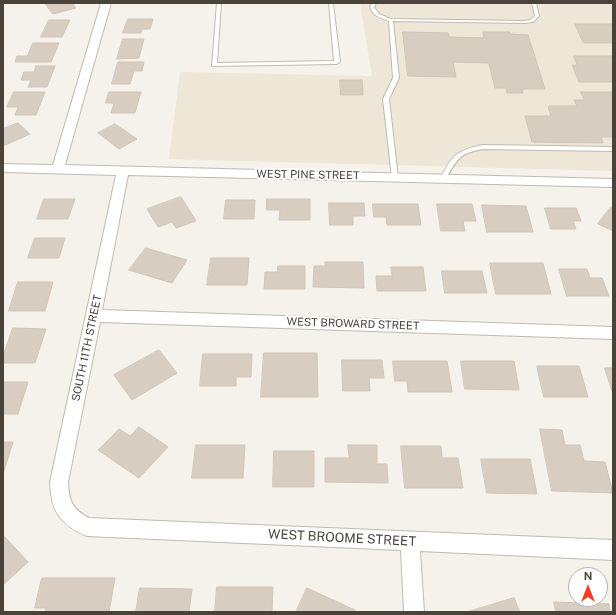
<!DOCTYPE html>
<style>
body{margin:0}
#map{position:relative;width:616px;height:615px;overflow:hidden;background:#f5f2eb;font-family:"Public Sans",sans-serif}
canvas{display:block}
.frame{position:absolute;inset:0;border:4px solid #4a4339;pointer-events:none}
.north{position:absolute;left:568px;top:567px;width:40px;height:40px;box-sizing:border-box;background:#fff;border:1px solid #b7b4b0;border-radius:50%;rotate:0deg;font-size:11px;font-weight:700;line-height:16px;text-align:center;color:#4a4339}
.north::after{content:'';display:block;margin:auto;width:14px;height:18px;background:#f43d24;clip-path:polygon(50% 0,100% 100%,50% 72%,0 100%)}
</style>
<div id="map">
<canvas width="616" height="615"></canvas>
<div class="frame"></div>
<div class="north">N</div>
</div>
<script>
const c = document.querySelector('canvas').getContext('2d');
c.lineJoin = 'round';
function paint(path, color) {
  c.fillStyle = color;
  c.fill(path, 'evenodd');
}
function stroke(path, color, width, dash) {
  c.strokeStyle = color;
  c.lineWidth = width;
  c.lineCap = dash ? 'butt' : 'round';
  c.setLineDash(dash || []);
  c.stroke(path);
}
function label(font, color, halo, rows, align = 'center') {
  c.font = font + ' "Public Sans",sans-serif';
  c.lineWidth = 4;
  c.setLineDash([]);
  c.textBaseline = 'middle';
  c.strokeStyle = halo;
  c.fillStyle = color;
  for (const [text, x, y, turn = 0] of rows) {
    c.save();
    c.translate(x, y);
    c.rotate((+turn || 0) * Math.PI / 180);
    c.textAlign = isNaN(turn) ? turn : align;
    if (halo) c.strokeText(text, 0, 0);
    c.fillText(text, 0, 0);
    c.restore();
  }
}
paint(new Path2D(`
 M360,3H613V171L169,159L180,72L372,76Z`), '#eee6d6');
const building = new Path2D(`
 M45,3H72L76,8L53,14Z
 M128,19H153L150,29H142L141,33H123Z
 M49,20H70L62,37H41Z
 M575,24H613V43H584Z
 M403,32L448,33L449,37L484,38L483,32H510L511,34L528,35L545,89H522L523,93H507L506,88H495L489,63L453,62L456,77L408,76Z
 M123,39H144L139,58L117,59Z
 M33,43H59L51,62H15L17,56H27Z
 M574,56H613V82H579L572,65H577Z
 M118,62H144L142,71H134L130,84H112Z
 M36,66H55L47,87H28L31,80H21L24,72H34Z
 M340,80H362L363,95H341Z
 M14,92H45L36,115H15L18,107H7Z
 M109,92H141L135,113H111L114,103H106Z
 M581,92H613V137H601L603,143L532,142L525,116H551L548,106H577L574,100H584Z
 M18,123L30,134L3,146V129Z
 M115,124L137,139L119,149L98,133Z
 M181,197L196,221L176,228L172,222L158,227L147,209Z
 M44,199H75L68,219H37Z
 M267,199H310V220H279L280,210H267Z
 M226,200H255L254,219H224Z
 M329,203H364L365,216H353V225H330Z
 M373,204H418L421,225H387L386,217H374Z
 M437,204H472L476,221H463L465,231H441Z
 M482,205L526,206L533,232H487Z
 M611,207L613,208V231L598,224Z
 M545,208H576L581,221H573L576,229H551Z
 M35,238H65L59,258H28Z
 M146,248L187,260L172,283L129,270Z
 M211,258H249L247,285H207Z
 M325,262H363L364,288L313,287L314,266H325Z
 M490,263H543L551,294H496Z
 M278,266H305V289H264L265,272H277Z
 M391,267H423L426,291H377L376,276H392Z
 M559,269H587L590,278H602L609,296H567Z
 M442,271H482L487,293H445Z
 M18,282H53L45,311H9Z
 M13,328L46,329L35,363H3V357Z
 M159,350L177,373L132,400L114,375Z
 M264,353H317L318,397H261Z
 M203,354H252L251,377H236V386H200Z
 M342,360H382L384,378H369L370,391H343Z
 M393,361H447L452,392H408L407,381H395Z
 M461,361H514L519,390L465,389Z
 M537,366H579L588,397H544Z
 M605,368H613V394Z
 M3,382H28L18,414H3Z
 M139,427L168,447L139,478L98,450L119,429L130,436Z
 M540,429L562,430L565,445H580L584,461L605,462L613,493L552,491Z
 M3,442H13L3,474Z
 M196,445H245L243,478H192Z
 M348,445H377V464H387L388,483L325,482V458H349Z
 M401,446H441L442,458H458L463,488H405Z
 M274,451H314V487H273Z
 M481,459H530L537,494L487,493Z
 M3,535L28,562L3,585Z
 M42,578H115L109,612H45L46,608H35Z
 M217,587H273L272,612H215Z
 M140,588L192,589L189,612H136Z
 M307,588L355,610V612H296Z
 M514,598L520,612H467Z
 M554,602L609,604L610,612H556Z`);
paint(building, '#d7cec1');
stroke(building, '#d1c5b4', 1);
const lane = new Path2D(`
 M217,3H221L217,63L334,61L329,3H333L340,62L337,64L212,66Z
 M372,3H376L374,7L379,14L391,19L524,21L530,20L535,16L532,3H536L539,16L533,22L524,23L393,21L399,78L389,99L398,178L395,180L392,178L383,99L393,78L389,21C380,18 373,16 370,7Z
 M483,145L613,147V151L483,149C458,153 457,160 445,180H441L440,179C452,156 456,150 483,145Z`);
const street = new Path2D(`
 M101,3H111L65,165L613,179V187L128,175L102,310L613,327V339L100,322L68,482C69,501 72,509 89,518L613,540V560L420,551L424,612H404L401,550L87,536C60,525 51,511 50,482L116,175L3,172V164L53,165Z`);
stroke(lane, '#c1baae', 2);
stroke(street, '#c1baae', 2);
paint(lane, '#fff');
paint(street, '#fff');
label('11px', '#4a4339', '#fff', [
 ["WEST PINE STREET",308,175,1],
 ["WEST BROWARD STREET",353,324,2],
 ["SOUTH 11TH STREET",87,348,-78]
]);
label('13px', '#4a4339', '#fff', [
 ["WEST BROOME STREET",342,538,3]
]);
</script>
